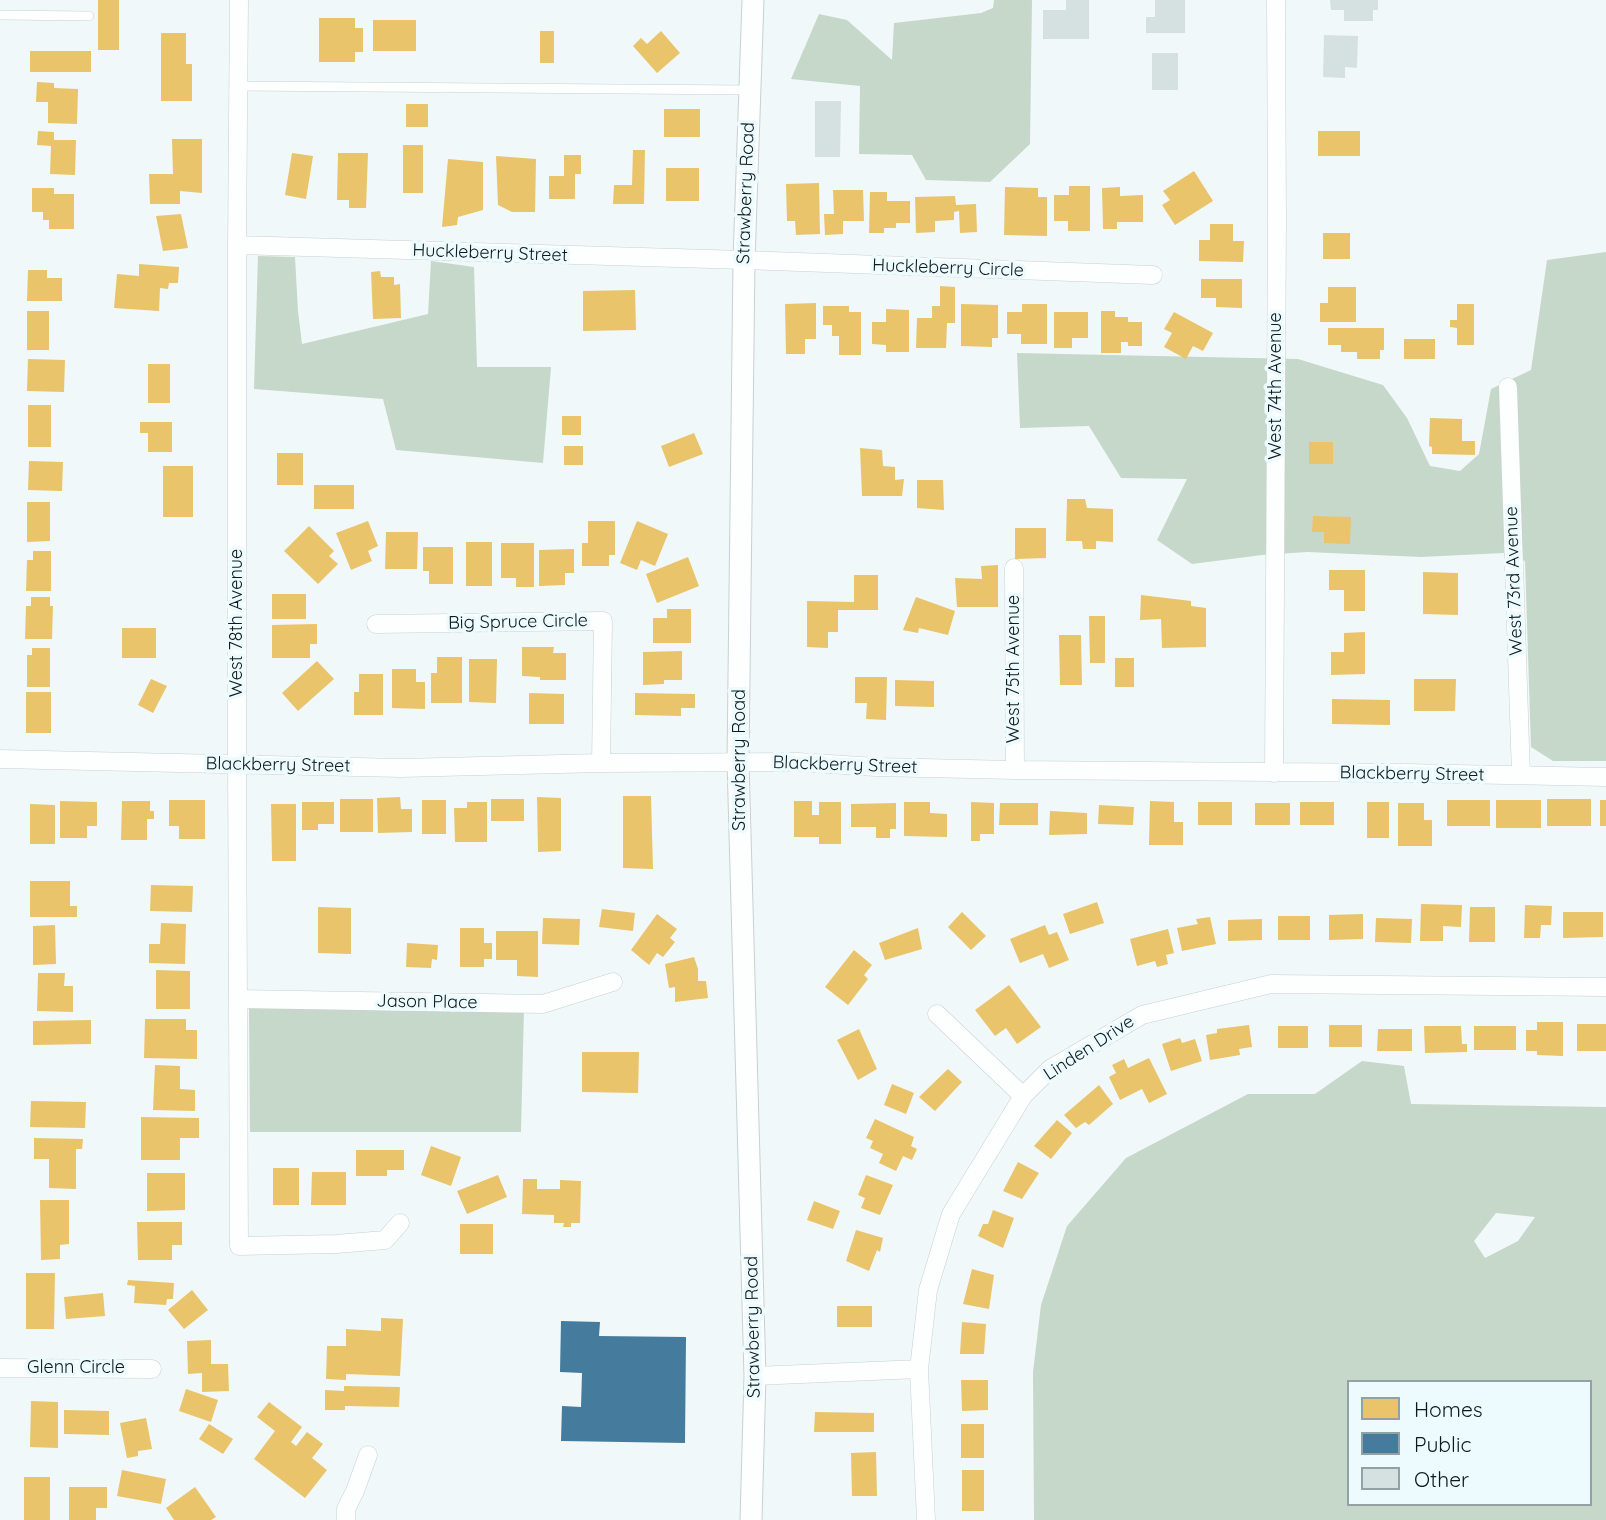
<!DOCTYPE html>
<style>
body{margin:0}
#map{position:relative;width:1606px;height:1520px;overflow:hidden;background:#f1f8fa;font-family:Quicksand,sans-serif}
canvas{display:block}
.legend{position:absolute;left:1347px;top:1380px;width:245px;height:126px;box-sizing:border-box;background:#edfbfe;border:2px solid #93a1a4;margin:0;padding:9px 12px;list-style:none;font-size:21px;color:#0d191c}
.legend li{display:flex;align-items:center;gap:14px;height:35px}
.legend b{width:35px;border:2px solid #93a1a4}
</style>
<div id="map">
<canvas width="1606" height="1520"></canvas>
<ul class="legend">
<li><b style="height:19px;background:#e9c46a"></b>Homes</li>
<li><b style="height:19px;background:#457b9d"></b>Public</li>
<li><b style="height:19px;background:#d4e1e0"></b>Other</li>
</ul>
</div>
<script>
const c = document.querySelector('canvas').getContext('2d');
c.lineJoin = 'round';
function paint(path, color) {
  c.fillStyle = color;
  c.fill(path, 'evenodd');
}
function stroke(path, color, width, dash) {
  c.strokeStyle = color;
  c.lineWidth = width;
  c.lineCap = dash ? 'butt' : 'round';
  c.setLineDash(dash || []);
  c.stroke(path);
}
function label(font, color, halo, rows, align = 'center') {
  c.font = font + ' Quicksand,sans-serif';
  c.lineWidth = 7;
  c.setLineDash([]);
  c.textBaseline = 'middle';
  c.strokeStyle = halo;
  c.fillStyle = color;
  for (const [text, x, y, turn = 0] of rows) {
    c.save();
    c.translate(x, y);
    c.rotate((+turn || 0) * Math.PI / 180);
    c.textAlign = isNaN(turn) ? turn : align;
    if (halo) c.strokeText(text, 0, 0);
    c.fillText(text, 0, 0);
    c.restore();
  }
}
paint(new Path2D(`
 M994,0H1032L1030,144L990,182L926,180L912,155L859,154L860,86L791,79L819,14L847,20L892,60L894,23L981,13L993,8Z
 M1606,252V761H1553L1531,747L1525,561L1504,553L1421,557L1307,552L1262,555L1192,564L1157,540L1187,479L1121,478L1089,426L1020,428L1017,353L1298,359L1383,385L1407,418L1430,466L1460,471L1479,454L1491,389L1531,370L1547,260Z
 M258,256L295,257L298,311L302,344L428,314L431,261L474,267L477,367H551L543,463L396,450L383,399L254,389Z
 M249,1005L524,1008L521,1132H250Z
 M1362,1061L1404,1066L1411,1104L1606,1107V1520H1034L1033,1372L1041,1305L1067,1226L1126,1158L1248,1094H1315ZM1496,1213L1535,1217L1518,1241L1485,1258L1474,1241ZM1349,1382H1590V1504H1349Z`), '#c6d8c9');
paint(new Path2D(`
 M98,0H119V50H98Z
 M319,18H355V28H363V52H355V62H319Z
 M373,20H416V51H373Z
 M540,31H554V63H540Z
 M661,31L680,53L657,73L633,46L641,38L647,44Z
 M161,33H186V64H192V101H161Z
 M30,51H91V72H30Z
 M37,82L54,83V88L78,89L77,124L48,123V102H36Z
 M406,104H428V127H406Z
 M664,109H700V137H664Z
 M38,131L54,132V140H76L75,175L50,174L51,146L37,145Z
 M1318,131H1360V156H1318Z
 M172,139H202V193L180,191V204H150L149,174H173Z
 M403,145H423V193H403Z
 M633,150H645L644,204H613L614,185H632Z
 M292,153L313,156L306,199L285,195Z
 M338,153H368L366,208H349V200H337Z
 M564,155H581V174H575V199H549V176H564Z
 M496,156L536,159L535,212H512L498,205Z
 M448,159L483,162V210L458,217L457,225L442,227Z
 M666,168H699V201H666Z
 M1194,171L1213,201L1175,225L1162,205L1170,200L1163,191Z
 M819,183L820,234L796,235L795,221H787L786,184Z
 M1069,186H1090V231H1068V221H1054V195H1069Z
 M1005,187L1038,188V197H1047V236L1004,235Z
 M1120,187V196L1143,195V222H1117V229H1103L1102,188Z
 M32,188H54V194H74V229H49V220H43V212H32Z
 M833,190H863L864,221H843V234L825,235L824,214H834Z
 M870,192H887V201H910V223H896V228H884V233H869Z
 M955,196L956,205L976,204L977,232L960,233L959,211L954,212V220L935,221V232L916,233L915,197Z
 M181,214L188,248L163,251L156,216Z
 M1210,224H1233V241H1244L1243,262L1199,261V240H1210Z
 M1323,233H1350V259H1323Z
 M139,264L179,267L178,283H169L168,289L160,288L159,311L114,308L117,274L139,276Z
 M28,270H47V278H62V301H27Z
 M380,271L381,277H394V285L400,284L401,318L373,319L371,272Z
 M1201,279H1242V308L1216,307V298H1201Z
 M940,286L955,287V323H947L946,348H916L917,318H932V306H940Z
 M1328,287H1356V322H1320V303H1328Z
 M635,290L636,330L583,331V291Z
 M816,303V339H805V354H786L785,304Z
 M961,304L998,305V338H992V347L961,346Z
 M1022,304H1047V344H1021V334H1007V312H1022Z
 M1457,304H1474V345H1457V328L1450,327V320H1457Z
 M823,306H849V312H861V355H839V336H832V325H823Z
 M886,309L909,310V352H886V345L872,344V322H886Z
 M27,311H49V350H27Z
 M1101,311H1115V317H1128V322H1142V346H1128V342H1121V353H1101Z
 M1054,312H1088V338H1072V348H1054Z
 M1174,312L1213,333L1203,351L1193,346L1186,359L1164,347L1172,333L1164,329Z
 M1328,328H1384V350H1380V359H1357V352H1341V345H1328Z
 M1404,339H1435V359H1404Z
 M28,359L65,360L64,392L27,391Z
 M148,364H170V403H148Z
 M28,405H51V447H28Z
 M562,416H581V435H562Z
 M1430,418L1462,419V441H1475V455L1432,454V447L1429,446Z
 M140,422H172V452H148V433H140Z
 M694,433L703,454L669,467L661,446Z
 M1309,442H1333V464H1309Z
 M564,446H583V465H564Z
 M860,448L882,450L883,466L895,467V480L904,479L902,496H862Z
 M277,453H303V485H277Z
 M29,461L63,462L62,491L28,490Z
 M163,466H193V517H163Z
 M917,480H943L944,510L917,508Z
 M314,485H354V509H314Z
 M1067,499H1085L1087,508L1113,509V542L1096,541V549H1083L1082,541H1066Z
 M27,502H50V541L27,542Z
 M1313,516L1351,517L1350,544L1324,543V532H1312Z
 M368,521L378,546L368,551L372,561L351,570L336,533Z
 M588,521H615V555H609V566H582V543H588Z
 M637,521L668,534L655,566L641,560L637,570L620,563Z
 M309,526L334,551L329,556L338,564L318,584L284,551Z
 M1015,528H1046V558L1015,559Z
 M386,532H418L417,569H385Z
 M466,542H492V586H466Z
 M501,543H534V587H516V578H501Z
 M423,547H453V584H429V571H423Z
 M574,549V573H565V585L539,586V550Z
 M33,551H51V591H26L27,560H33Z
 M688,557L699,586L657,603L646,574Z
 M998,565V607H957L955,578L982,579L981,566Z
 M1329,570H1365V611H1344V590H1329Z
 M1423,572L1458,573V615L1423,614Z
 M854,575H878V610H838V632H828V648L807,647V601L854,602Z
 M272,594H306V619H272Z
 M1141,595L1191,601V606L1206,608V647L1162,648L1161,619L1140,620Z
 M31,597H50V606H53L52,639H25L26,606H31Z
 M916,597L955,611L948,635L919,628L918,633L903,630Z
 M667,609H691V643H653V618H667Z
 M1089,616H1105V663H1090Z
 M317,624V644H310V658H272V625Z
 M122,628H156V658H122Z
 M1365,632V674L1331,675V652H1344V633Z
 M1059,635H1081L1082,685H1060Z
 M522,647H554L553,653H566V680H540V677L522,676Z
 M32,648H50V687H27V655H32Z
 M682,651V680H664V684L643,685V652Z
 M437,657H462V703H431V673H437Z
 M1115,658H1134V687H1115Z
 M469,659H497L496,703L469,702Z
 M317,661L334,679L298,711L282,693Z
 M392,669H416V682H425V709L392,708Z
 M359,674H383V715H354V692H359Z
 M855,677H887L886,720L866,719L867,703H855Z
 M151,679L167,686L153,713L138,705Z
 M1414,679H1456L1455,711H1414Z
 M895,680L934,681V707L895,706Z
 M26,692H51V733H26Z
 M529,693L564,694V724H529Z
 M635,693L695,694V708H681V716L635,715Z
 M1332,699L1390,700V725L1332,724Z
 M623,796H651L653,869L623,868Z
 M400,797L401,809H412V832L378,833L377,798Z
 M537,797L561,798V851L538,852Z
 M340,799H373V832H340Z
 M491,799H524V821H491Z
 M1547,799H1591V826H1547Z
 M169,800H205V839H179V826H169Z
 M422,800H446V834H422Z
 M1447,800H1490V826H1447Z
 M1496,800H1541V828H1496Z
 M1600,800H1606V826H1600Z
 M60,801L97,802V826H87V838H60Z
 M122,801H150V811H154V819H147V840H121Z
 M794,801H812V815H819V802H841V844H819V837H794Z
 M1150,801L1174,802V822H1183V845H1149Z
 M302,802H334V824H318V830H302Z
 M467,802H487V842H455L454,808H467Z
 M904,802H930V813L947,814V837L904,836Z
 M971,802L994,803V834H980V841H971Z
 M1198,802H1232V825H1198Z
 M1300,802H1334V825H1300Z
 M1367,802H1389V838H1367Z
 M896,803V829H890V838H876V827H851V804Z
 M1000,803H1038V825H999Z
 M1255,803H1290V825H1255Z
 M1398,803H1424V820H1432V846H1398Z
 M30,804L55,805V844H30Z
 M271,804H296V861H272Z
 M1099,805L1134,807L1133,825L1098,824Z
 M1050,811L1087,813V834L1049,835Z
 M30,881H70V906H77V917H30Z
 M151,885L193,886L192,912L150,911Z
 M1097,902L1104,923L1070,934L1063,914Z
 M1421,904L1462,905L1461,927L1443,926V941H1420Z
 M1525,905L1552,906L1551,925H1541L1540,938H1524Z
 M318,907L351,908V954L318,953Z
 M1470,907H1495V942H1469Z
 M602,909L635,913L633,931L599,927Z
 M962,912L986,936L971,950L948,927Z
 M1563,912H1603V937L1563,938Z
 M657,914L677,929L670,938L675,942L663,957L657,953L649,965L631,950Z
 M1363,914V939L1329,940V915Z
 M1278,916H1310V940H1278Z
 M1210,917L1216,944L1182,951L1177,928L1198,924L1196,919Z
 M543,918L580,919L579,945L542,944Z
 M1376,918L1412,919L1411,943L1375,942Z
 M1262,919V940L1228,941V920Z
 M161,923L186,924L185,964L149,963V944H160Z
 M55,925L56,964L33,965V926Z
 M1045,925L1049,935L1057,932L1069,960L1049,968L1043,954L1020,963L1010,939Z
 M460,928H484V943H492V959H484V967H460Z
 M918,928L922,949L885,960L879,943Z
 M1168,929L1174,953L1166,955L1168,964L1157,967L1155,961L1137,966L1130,939Z
 M496,931H538V977L517,976V960H496Z
 M407,943L438,945L437,960L432,959L431,968L406,967Z
 M854,950L872,965L864,975L868,979L848,1005L825,987Z
 M694,957L698,969V981H706L708,998L675,1002V987L669,988L665,964Z
 M156,970L190,971V1009H156Z
 M38,973H65L64,986H73V1012L37,1011Z
 M1009,985L1041,1027L1017,1044L1006,1028L995,1036L975,1010Z
 M145,1019H186V1030H197V1059L144,1058Z
 M91,1020V1044L33,1045V1021Z
 M1537,1022H1563V1056L1537,1055V1051H1526V1030H1537Z
 M1577,1024H1606V1051H1577Z
 M1249,1025L1252,1047L1239,1049L1240,1055L1210,1060L1206,1035L1217,1033V1029Z
 M1329,1025H1362V1047H1329Z
 M1278,1026H1308V1048H1278Z
 M1424,1026H1461L1462,1044H1467V1052L1425,1053Z
 M1474,1026H1516V1050H1474Z
 M859,1029L877,1069L858,1080L837,1040Z
 M1378,1029H1412V1051H1377Z
 M1180,1038L1182,1043L1195,1039L1202,1061L1171,1071L1162,1044Z
 M582,1052H639L638,1093L582,1092Z
 M1149,1058L1167,1094L1149,1103L1142,1089L1120,1100L1109,1077L1116,1073L1112,1065L1124,1059L1128,1068Z
 M155,1065L180,1066V1089L195,1090V1111L153,1110Z
 M948,1069L962,1082L935,1111L919,1097Z
 M892,1084L914,1093L906,1114L884,1105Z
 M1099,1085L1113,1104L1089,1125L1085,1122L1076,1128L1064,1115Z
 M31,1101L86,1102L85,1128L30,1127Z
 M141,1117L199,1118V1138H180V1160H141Z
 M875,1119L914,1137L911,1146L917,1149L912,1160L903,1156L896,1171L879,1163L883,1154L870,1148L873,1141L866,1138Z
 M1057,1120L1072,1133L1051,1159L1034,1146Z
 M34,1138L83,1139L82,1149H76V1189L49,1188V1159H34Z
 M431,1146L461,1157L451,1186L421,1175Z
 M356,1150H404V1170H387V1176H356Z
 M1018,1162L1039,1173L1022,1199L1003,1191Z
 M273,1168H299V1205H273Z
 M312,1172H346V1205H311Z
 M147,1173H185V1210L147,1211Z
 M498,1175L507,1197L467,1214L457,1191Z
 M866,1175L893,1185L880,1215L861,1208L865,1198L858,1195Z
 M523,1179H537V1189H560V1180L581,1181L580,1223H571V1227H563L564,1223H554V1215L522,1214Z
 M40,1200H69V1244L60,1245V1259L41,1260Z
 M814,1201L840,1211L833,1229L807,1220Z
 M993,1210L1014,1218L1003,1248L978,1236L983,1224H988Z
 M137,1222H182V1245H172V1260H138Z
 M460,1224H493V1254H460Z
 M856,1230L883,1238L880,1252L877,1250L869,1271L846,1261Z
 M972,1269L994,1275L989,1309L963,1304Z
 M26,1273H55L54,1329H26Z
 M128,1280L174,1283L173,1299H167L166,1305L134,1303L135,1286L127,1285Z
 M192,1290L208,1310L184,1329L168,1310Z
 M103,1293L105,1316L66,1319L64,1297Z
 M837,1306H872V1327H837Z
 M381,1318L403,1319L400,1376L346,1374V1380L326,1379L327,1346H346V1329L381,1331Z
 M962,1322L986,1324L984,1354H960Z
 M211,1340V1364H228L229,1391L202,1392V1373L188,1374L187,1341Z
 M961,1380H988V1410L962,1411Z
 M344,1386L400,1387L399,1407L345,1406V1410H325V1390L344,1391Z
 M186,1389L218,1400L211,1422L179,1411Z
 M31,1401L58,1402V1448L30,1447Z
 M269,1402L302,1427L291,1442L296,1446L307,1432L323,1444L312,1458L327,1470L305,1498L254,1459L275,1431L257,1417Z
 M64,1410L109,1411V1435L64,1434Z
 M815,1412L874,1413V1432H814Z
 M146,1418L152,1449L138,1451V1456L127,1458L120,1423Z
 M209,1424L233,1439L223,1454L199,1439Z
 M961,1424H984V1458H961Z
 M876,1452L877,1496H852L851,1453Z
 M122,1470L166,1479L161,1504L117,1496Z
 M962,1470H984V1511H962Z
 M24,1477H50V1520H24Z
 M69,1487H107V1508H96V1520H69Z
 M195,1487L216,1517L211,1520H174L166,1508Z`), '#e9c46a');
paint(new Path2D(`
 M561,1321L600,1322L599,1336L686,1337L685,1443L561,1441L562,1406L581,1407L582,1373L560,1372Z`), '#457b9d');
paint(new Path2D(`
 M1066,0H1089V39H1043V10H1066Z
 M1155,0H1185V33H1146V17H1155Z
 M1330,0H1378V10H1373V21H1344V10H1331Z
 M1324,35L1358,36L1357,68L1345,67V78L1323,77Z
 M1152,53H1178V90H1152Z
 M815,101H841L840,157H815Z`), '#d4e1e0');
const service = new Path2D(`
 M0,15L89,16
 M238,86L749,90`);
const minor = new Path2D(`
 M239,0L237,245V764L239,1246L336,1244L385,1240L400,1223
 M237,245L744,260L1153,275
 M1508,387L1521,775
 M1014,568L1015,770
 M376,624L603,621L601,763
 M0,759L401,768L601,763L798,762L876,767L1015,770L1405,773L1606,777
 M1274,773L1277,218L1276,0
 M238,999L543,1004L613,982
 M937,1014L1023,1096
 M0,1368L152,1369
 M755,1376L919,1369
 M346,1520V1509L355,1491L368,1455
 M926,1520L919,1369L928,1290L951,1214L1023,1096L1050,1069L1142,1015L1271,984L1606,987`);
const tertiary = new Path2D(`
 M751,1520L755,1376L738,761L744,260L753,0`);
stroke(service, '#c7d0d2', 10);
stroke(minor, '#c7d0d2', 19);
stroke(tertiary, '#c7d0d2', 23);
stroke(service, '#fdfefe', 9);
stroke(minor, '#fdfefe', 18);
stroke(tertiary, '#fdfefe', 21);
label('18px', '#0d191c', '#edfbfe', [
 ["Strawberry Road",746,193,-88],
 ["Huckleberry Street",490,253,2],
 ["Huckleberry Circle",948,268,2],
 ["West 74th Avenue",1276,386,-90],
 ["West 73rd Avenue",1514,581,-92],
 ["Big Spruce Circle",518,622,-1],
 ["West 78th Avenue",237,623,-90],
 ["West 75th Avenue",1014,669,-90],
 ["Strawberry Road",740,760,-90],
 ["Blackberry Street",278,765,1],
 ["Blackberry Street",845,765,2],
 ["Blackberry Street",1412,774,1],
 ["Jason Place",427,1002,1],
 ["Linden Drive",1089,1048,-33],
 ["Strawberry Road",753,1327,-91],
 ["Glenn Circle",76,1368]
]);
</script>
